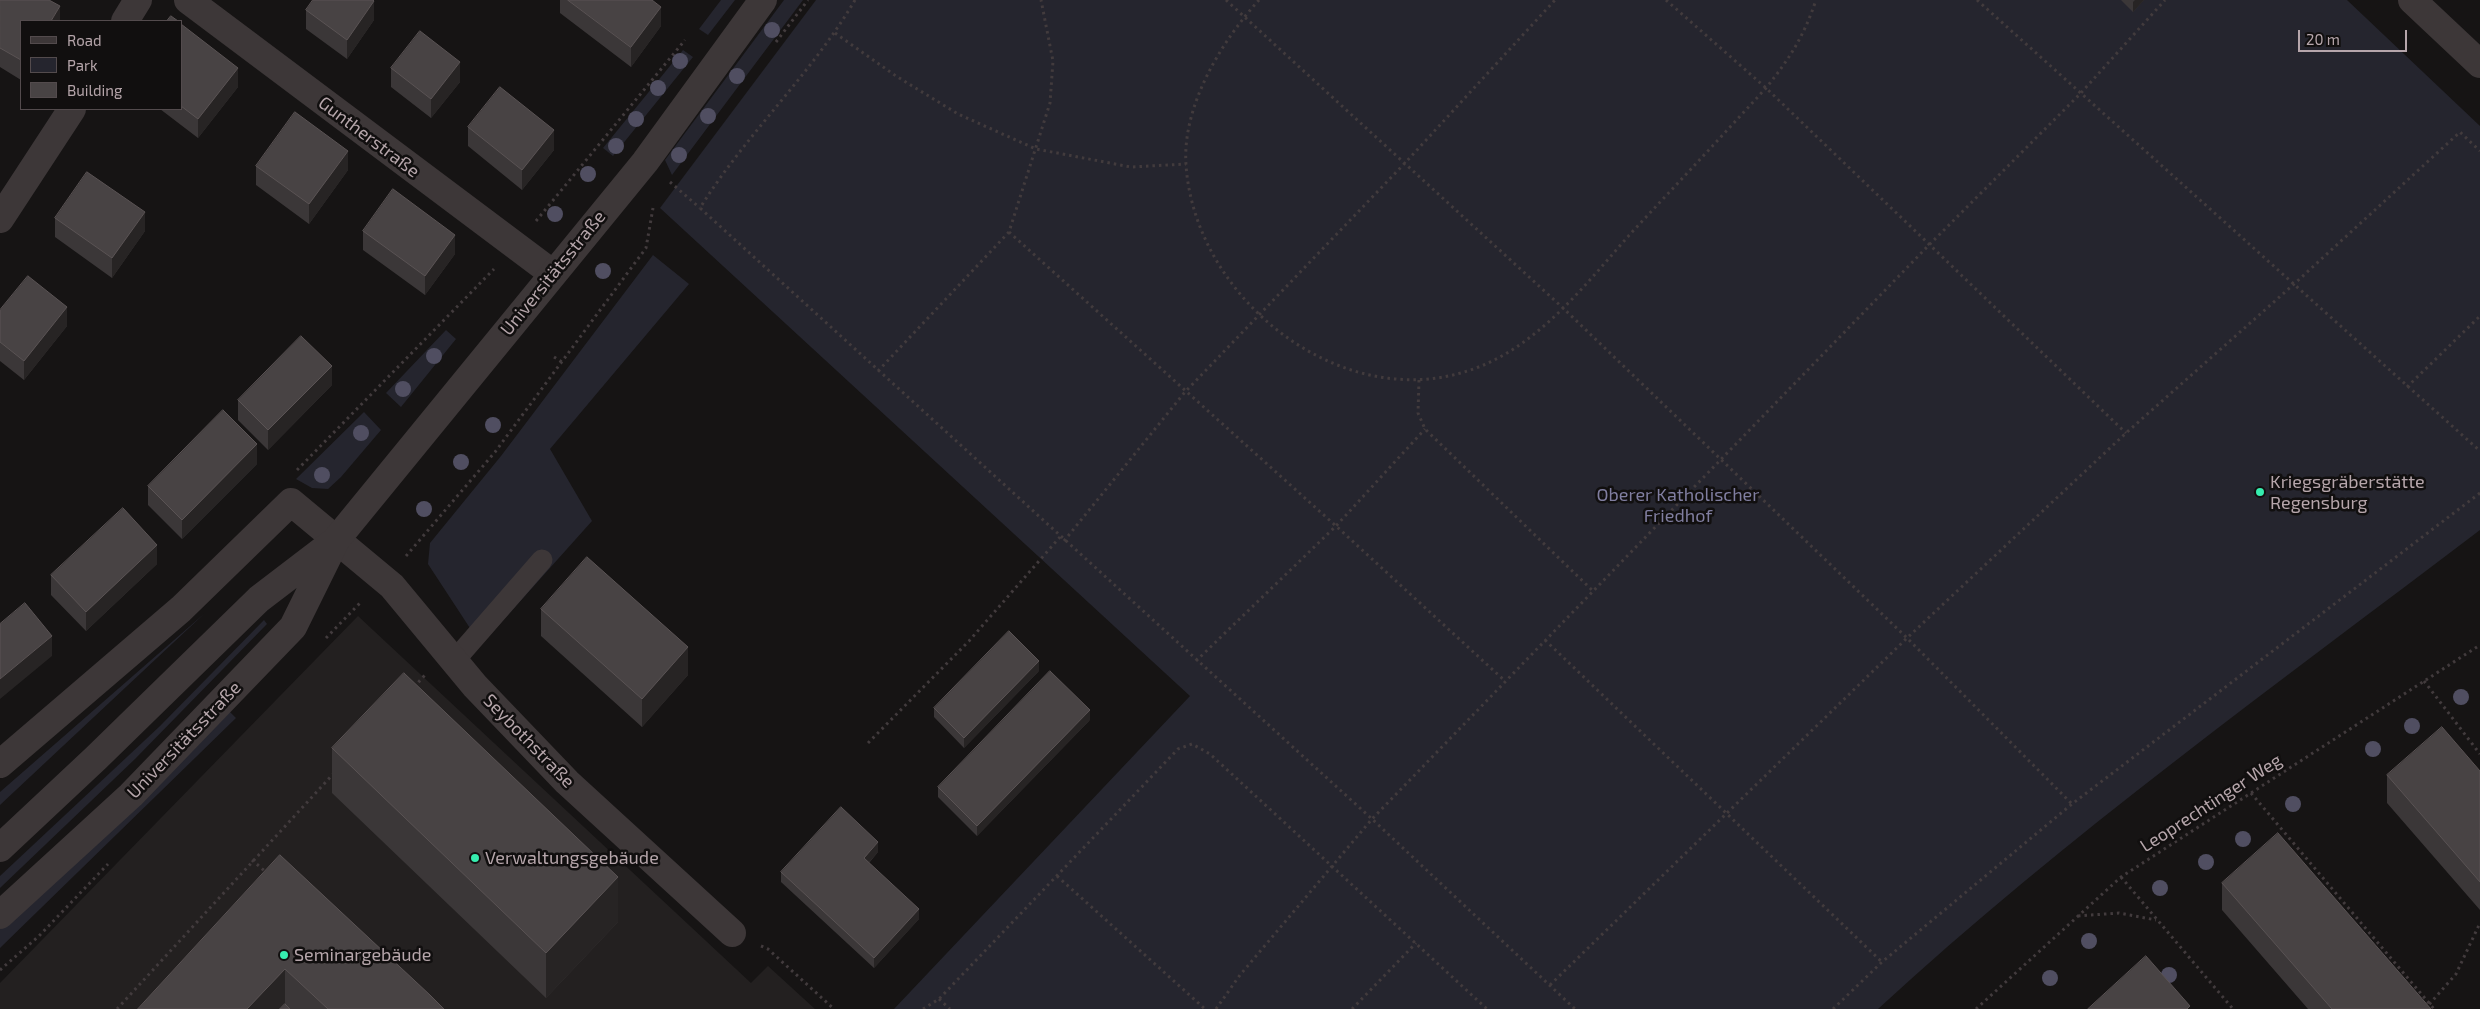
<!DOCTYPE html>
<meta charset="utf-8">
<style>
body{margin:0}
#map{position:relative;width:2480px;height:1009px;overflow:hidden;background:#161414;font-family:"Exo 2",sans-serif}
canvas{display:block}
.legend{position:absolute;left:20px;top:20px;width:162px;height:90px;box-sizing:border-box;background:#110f0f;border:1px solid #534b4d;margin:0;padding:6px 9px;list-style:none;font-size:15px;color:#b6a6ab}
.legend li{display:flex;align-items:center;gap:10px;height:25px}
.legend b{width:25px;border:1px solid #534b4d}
.scale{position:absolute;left:2298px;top:30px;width:109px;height:22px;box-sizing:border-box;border:2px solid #b6a6ab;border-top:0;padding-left:6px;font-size:15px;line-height:18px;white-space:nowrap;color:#b6a6ab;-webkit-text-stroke:4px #110f0f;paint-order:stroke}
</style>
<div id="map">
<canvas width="2480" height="1009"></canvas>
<ul class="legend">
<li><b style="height:6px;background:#3d3738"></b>Road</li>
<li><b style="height:14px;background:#25252e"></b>Park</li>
<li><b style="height:14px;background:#484344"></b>Building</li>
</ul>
<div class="scale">20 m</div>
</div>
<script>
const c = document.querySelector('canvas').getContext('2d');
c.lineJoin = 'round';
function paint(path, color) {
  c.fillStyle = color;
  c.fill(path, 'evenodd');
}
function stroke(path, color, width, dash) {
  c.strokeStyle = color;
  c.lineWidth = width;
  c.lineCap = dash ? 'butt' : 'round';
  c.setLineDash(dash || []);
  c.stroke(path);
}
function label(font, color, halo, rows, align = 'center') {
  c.font = font + ' "Exo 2",sans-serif';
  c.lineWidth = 5;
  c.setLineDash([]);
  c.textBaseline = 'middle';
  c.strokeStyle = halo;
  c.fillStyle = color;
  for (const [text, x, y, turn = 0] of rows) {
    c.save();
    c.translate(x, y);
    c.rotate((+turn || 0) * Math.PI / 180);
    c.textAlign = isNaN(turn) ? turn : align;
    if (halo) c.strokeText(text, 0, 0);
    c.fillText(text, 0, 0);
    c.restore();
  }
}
paint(new Path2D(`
 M358,616L751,983L768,966L815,1009H0V983Z`), '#232020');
paint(new Path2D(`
 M721,0H735L708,35L699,29Z
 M784,0H803L672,175L665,160Z
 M816,0H2347L2480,126V530C2276,685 2067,835 1878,1009H894L1190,696L660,208Z
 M683,50L693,57L613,156L603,148Z
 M653,255L689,284L550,449L592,521L481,645L428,564L430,543L501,456Z
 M446,330L456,339L401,407L386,393Z
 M364,412L381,430L341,477L328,489L312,488L296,479Z
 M205,613L0,805V792Z
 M264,620L267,624L135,759L0,888V876L160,726Z
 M227,709L236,718L0,948V929Z`), '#25252e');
stroke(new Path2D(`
 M855,0C811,75 746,134 700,208L1372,819L1575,1009
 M1226,0L1563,308L1907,638L2072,804
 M1259,0C1221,42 1182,106 1186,165C1195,300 1344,418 1476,368C1541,344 1588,281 1633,231C1678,183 1722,136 1766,88C1790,58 1804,36 1816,0
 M1666,0L1766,88L2126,433
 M1977,0L2480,451
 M835,33L896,76L958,114L1036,149L1131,167L1186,164
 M776,42L808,0
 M670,182L700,208
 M536,221L685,40
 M1009,232L1336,526L1505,681
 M554,357L562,362
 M878,371L1009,232L1050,103L1053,61L1041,0
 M1419,380L1418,413L1425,429L1593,591
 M2407,387L2480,316
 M297,470L494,269
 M1064,541L1185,392L1405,163L1555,0
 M406,556L495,452L646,248L653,208
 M326,638L360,603
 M1545,640L1882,962
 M1196,661L1336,526L1425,429
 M2424,681L2480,754
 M414,687L425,675
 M868,743L969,641L1060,537
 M2251,793L2434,1009
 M252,860L267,873
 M1057,876L1205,1009
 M2121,877L2233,1009
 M2078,916L2119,913L2156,920
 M761,946L768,949L834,1009
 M0,970L39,936L108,864
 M1550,985L1907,638L2126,433L2293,285L2460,132L2480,151
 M939,999L950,1009
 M117,1009L335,772
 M923,1009L939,999L1178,749L1192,744L1210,754L1487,1009
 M1216,1009L1240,975L1372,819L1929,245L2080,94L2165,0
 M1352,1009L1416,943
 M1833,1009L1882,962L2072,804L2480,493
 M1976,1009L2121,877L2480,645
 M2425,1009L2456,974L2480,923`), '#423b3d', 3, [2.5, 4]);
stroke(new Path2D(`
 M454,661L542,560`), '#3d3738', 21);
stroke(new Path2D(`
 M188,0L552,273
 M2412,0L2480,64
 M125,21L138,0
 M0,219L72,109
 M0,764L181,609L291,502L392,586L475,686L567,782L732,933`), '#3d3738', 28);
stroke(new Path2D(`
 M0,848L96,758L259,599L331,544
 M0,915L131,795L293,627L336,540L645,162L763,0`), '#3d3738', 28);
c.fillStyle = '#504e61';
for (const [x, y] of [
 [772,30],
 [680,61],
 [737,76],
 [658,88],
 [708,116],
 [636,119],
 [616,146],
 [679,155],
 [588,174],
 [555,214],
 [603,271],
 [434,356],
 [403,389],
 [493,425],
 [361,433],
 [461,462],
 [322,475],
 [424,509],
 [2461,697],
 [2412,726],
 [2373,749],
 [2293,804],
 [2243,839],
 [2206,862],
 [2160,888],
 [2089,941],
 [2169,975],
 [2050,978]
]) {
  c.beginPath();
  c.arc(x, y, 8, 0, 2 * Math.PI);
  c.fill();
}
paint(new Path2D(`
 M0,0L60,21H21V80L0,67Z
 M560,0H652L661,26L631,67L560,13Z
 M2121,0H2144L2133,12Z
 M306,10L374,20L347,59L306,29Z
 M181,24L238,87L198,138L160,109H181Z
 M391,68L460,82L431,118L391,87Z
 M468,127L554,150L522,190L468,146Z
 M256,166L348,170L309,224L256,185Z
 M55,218L145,231L112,278L55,237Z
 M363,231L455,254L425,295L363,250Z
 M0,310L67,326L24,380L0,361Z
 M332,385L268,450L238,420V400Z
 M257,464L182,539L148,505V486Z
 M157,564L86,631L51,595V575Z
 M541,609L688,675L642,727L541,636Z
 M1039,671L964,748L934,717V708Z
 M1090,720L977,836L938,797V787Z
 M332,748L618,922L546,998L332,793Z
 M2480,771V910L2387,803V775Z
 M878,852L869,863L919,919L874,968L781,882V872Z
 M280,855L444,1009H138Z
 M2222,883L2431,1009H2308L2222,910Z`), '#3b3738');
paint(new Path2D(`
 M2135,0H2144L2133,12V2Z
 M374,1V20L347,59V40Z
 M60,6V21H51Z
 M661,7V26L631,67V47Z
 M460,62V82L431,118V99Z
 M238,68V87L198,138V119Z
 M554,130V150L522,190V170Z
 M348,151V170L309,224V204Z
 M145,212V231L112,278V258Z
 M455,235V254L425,295V276Z
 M67,307V326L24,380V361Z
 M332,366V385L268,450V430Z
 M257,444V464L182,539V520Z
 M157,545V564L86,631V612Z
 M52,636V656L0,699V679Z
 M688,647V675L642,727V699Z
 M1039,661V671L964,748V738Z
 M1090,710V720L977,836V826Z
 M878,842V852L864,868V858Z
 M618,877V922L546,998V953Z
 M919,909V919L874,968V958Z
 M285,969V1009H247Z`), '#272424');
const building = new Path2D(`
 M0,0H49L60,6L51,21H21V60L0,48Z
 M313,0H373L374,1L347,40L306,10Z
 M568,0H652L661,7L631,47Z
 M171,16L178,21H167Z
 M181,24L238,68L198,119L181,106Z
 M420,31L460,62L431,99L391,68Z
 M500,87L554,130L522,170L468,127Z
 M295,112L348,151L309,204L256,166Z
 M87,172L145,212L112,258L55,218Z
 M393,189L455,235L425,276L363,231Z
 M28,276L67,307L24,361L0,342V310Z
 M301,336L332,366L268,430L238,400Z
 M223,410L257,444L182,520L148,486Z
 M123,508L157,545L86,612L51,575Z
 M587,557L688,647L642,699L541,609Z
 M25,603L52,636L0,679V624Z
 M1009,631L1039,661L964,738L934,708Z
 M1050,671L1090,710L977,826L938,787Z
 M404,673L618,877L546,953L332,748Z
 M2442,727L2480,771V882L2387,775Z
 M841,807L878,842L864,858L919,909L874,958L781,872Z
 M2278,833L2431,1009H2332L2222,883Z
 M280,855L430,995L444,1009H328L285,969L247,1009H138Z
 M2146,956L2190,1006L2187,1009H2088Z
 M285,1004L290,1009H280Z`);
paint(building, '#484344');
stroke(building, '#5a5354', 1);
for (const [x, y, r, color] of [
 [2260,492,5,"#36edaf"],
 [475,858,5,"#36edaf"],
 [284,955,5,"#36edaf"]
]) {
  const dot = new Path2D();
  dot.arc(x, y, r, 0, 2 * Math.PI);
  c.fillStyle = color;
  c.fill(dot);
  stroke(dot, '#110f0f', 2);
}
label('18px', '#b6a6ab', '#110f0f', [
 ["Guntherstraße",369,137,37],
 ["Universitätsstraße",553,273,-51],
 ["Universitätsstraße",184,740,-46],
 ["Seybothstraße",529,741,46],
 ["Leoprechtinger Weg",2211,803,-33]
]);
label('18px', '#b6a6ab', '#110f0f', [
 ["Kriegsgräberstätte",2270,482],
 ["Regensburg",2270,503],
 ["Verwaltungsgebäude",485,858],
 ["Seminargebäude",294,955]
], 'left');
label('18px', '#807ea0', '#110f0f', [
 ["Oberer Katholischer",1678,495],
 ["Friedhof",1678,516]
]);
</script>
